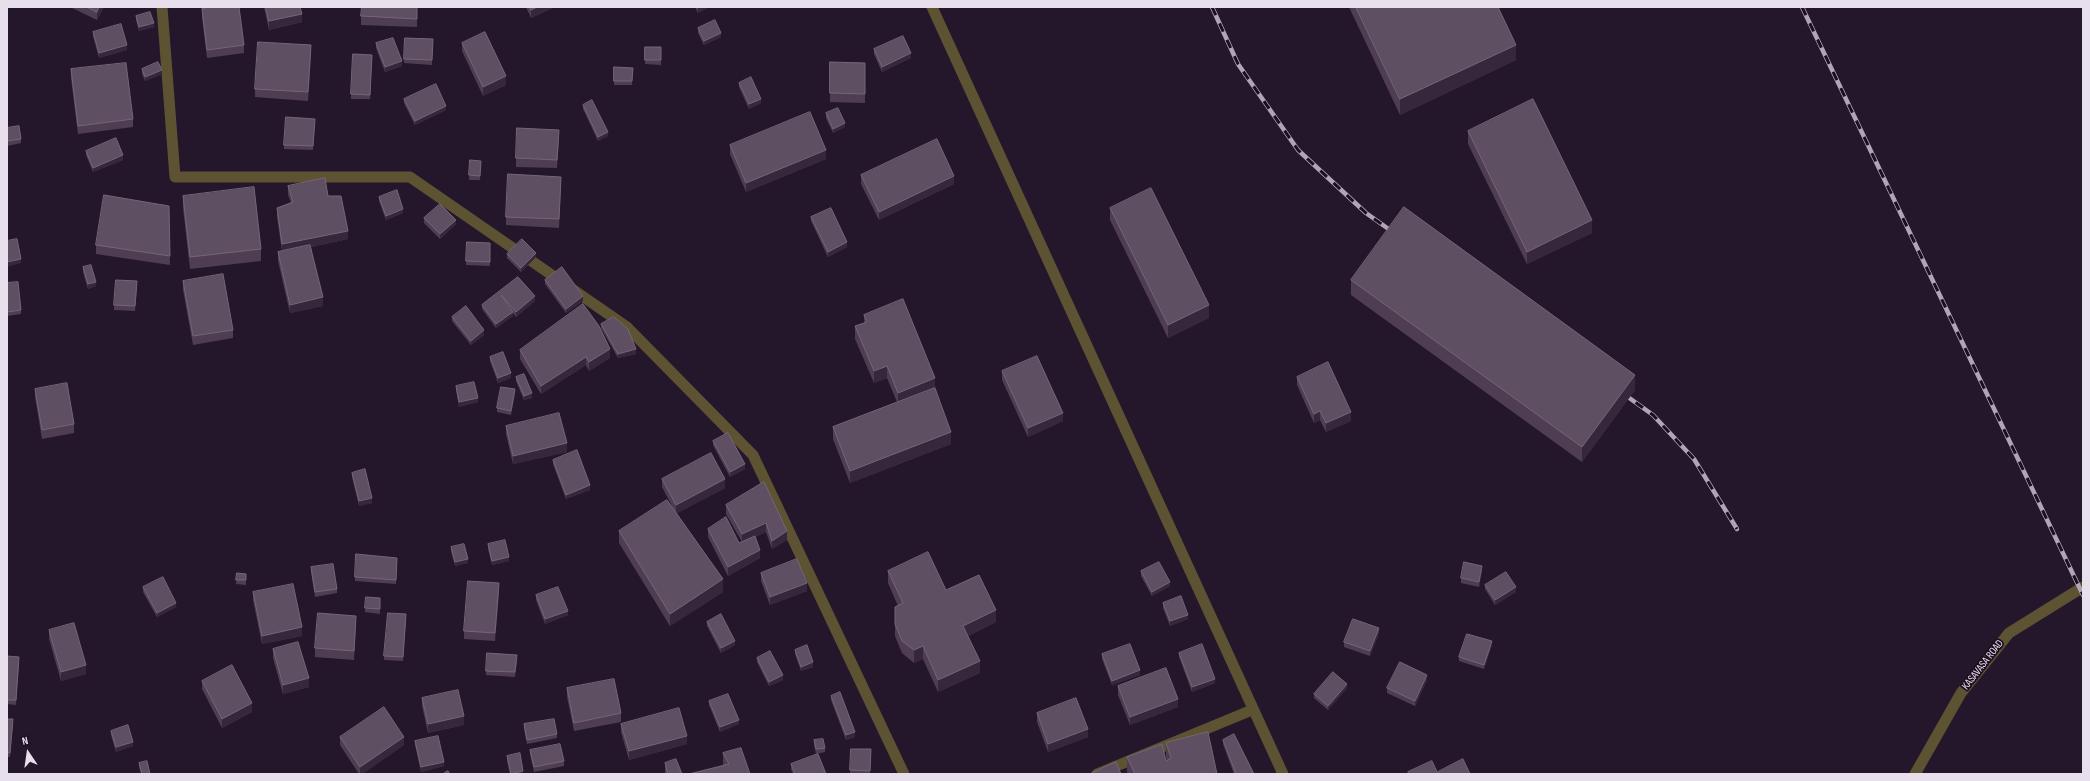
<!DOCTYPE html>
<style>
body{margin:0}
#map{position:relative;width:2090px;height:781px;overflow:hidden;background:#25172b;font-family:"Sofia Sans Condensed",sans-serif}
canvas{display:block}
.frame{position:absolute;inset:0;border:8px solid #e8dfec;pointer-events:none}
.north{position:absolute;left:8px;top:733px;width:40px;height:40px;-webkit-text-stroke:3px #1c0e21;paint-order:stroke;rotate:347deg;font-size:11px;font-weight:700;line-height:16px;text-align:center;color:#e8dfec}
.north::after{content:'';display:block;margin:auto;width:14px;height:18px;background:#e8dfec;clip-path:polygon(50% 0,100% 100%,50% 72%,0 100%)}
</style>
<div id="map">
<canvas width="2090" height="781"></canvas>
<div class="frame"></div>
<div class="north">N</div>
</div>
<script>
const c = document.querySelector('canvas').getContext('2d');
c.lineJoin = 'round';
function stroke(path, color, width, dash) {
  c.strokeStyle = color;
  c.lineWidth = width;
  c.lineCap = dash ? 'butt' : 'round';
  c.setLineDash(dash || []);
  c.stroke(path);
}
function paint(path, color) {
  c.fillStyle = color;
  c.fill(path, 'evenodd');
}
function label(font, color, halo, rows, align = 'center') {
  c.font = font + ' "Sofia Sans Condensed",sans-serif';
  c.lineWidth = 3.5;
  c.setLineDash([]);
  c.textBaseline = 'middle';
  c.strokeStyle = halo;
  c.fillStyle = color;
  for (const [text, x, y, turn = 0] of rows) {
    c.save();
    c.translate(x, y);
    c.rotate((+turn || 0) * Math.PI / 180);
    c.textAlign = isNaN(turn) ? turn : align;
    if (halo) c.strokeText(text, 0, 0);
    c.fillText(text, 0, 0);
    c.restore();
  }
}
stroke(new Path2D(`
 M1097,774L1252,710`), '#5d5232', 11);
stroke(new Path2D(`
 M162,7L175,177H410L627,327L753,455L904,774
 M932,7L1283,774`), '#5d5232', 11);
stroke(new Path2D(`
 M1915,774L1961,693L2009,633L2083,587`), '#5d5232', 11);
const rail = new Path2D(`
 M1212,7L1238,64L1298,150L1366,213L1397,235
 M1802,7L2083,595
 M1621,392L1653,415L1694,459L1737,529`);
stroke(rail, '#b0a5b4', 4.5);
stroke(rail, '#1c0e21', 3, [9]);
paint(new Path2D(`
 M70,7H104L97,20Z
 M264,7H300L302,22L269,30Z
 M417,7V27L361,25V16Z
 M526,7H555L531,18Z
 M695,7H709L698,13Z
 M1349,7H1498L1516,60L1400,115Z
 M202,9L244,45V53L207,58L202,17Z
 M136,16L154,27L139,31L136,20Z
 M698,28L721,37L704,45L698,33Z
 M93,32L127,50L99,58L93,36Z
 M405,38L433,39L432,65L404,63Z
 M376,43L402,66L385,72L376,48Z
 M462,43L506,85L483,96L462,51Z
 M645,47H661V65L645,64Z
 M874,49L911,58L882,72L874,54Z
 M311,54L308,101L255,97V89Z
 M353,54L372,55L370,99H351Z
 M830,62L865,63V103L830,102Z
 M614,67L633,68L632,85H614Z
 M71,69L133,119V127L78,134L71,78Z
 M142,69L162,74L145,81L142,74Z
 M739,83L761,103L749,109L739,87Z
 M404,99L446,110L415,125L404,103Z
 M583,105L608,136L598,141L583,109Z
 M826,113L845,127L833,133L826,118Z
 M315,123L313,150L284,149V145Z
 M7,128L21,139V143L7,146Z
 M1468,131L1592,233L1527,264L1468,144Z
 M559,139L557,168L516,167V158Z
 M730,145L826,159L746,192L730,154Z
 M86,151L123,160L93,172L86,155Z
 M470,160L481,161L480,180H469Z
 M861,175L954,184L879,220L861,184Z
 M561,185L559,228L506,225V217Z
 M288,186L328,196L348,239L311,247L323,306L290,313L278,261V252L282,251L277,217V208L291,203L288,195Z
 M183,196L261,249V261L190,269L183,208Z
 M379,197L403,213L386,220L379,201Z
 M169,206L170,265L96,254V245Z
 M1110,208L1209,318L1168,338L1110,220Z
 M811,217L847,247L828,257L811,221Z
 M424,218L456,224L440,239L424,223Z
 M467,242L490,243V266L466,265Z
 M507,254L536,257L521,272L507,258Z
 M83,267L96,286L88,289L83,272Z
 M518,277L535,301L516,317L513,313V316L496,328L482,309V305Z
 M545,280L583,301L566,313L545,284Z
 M1351,280L1635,390L1582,462L1351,295Z
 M183,281L233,330V338L193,345L183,290Z
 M7,283L21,310V314L7,316Z
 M137,286L135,311L114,310V305Z
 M864,315L935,389L951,444L850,483L833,439V427L897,402L887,378L874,383L855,339V326L864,323Z
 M452,317L484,335L471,345L452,321Z
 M601,324L636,354L618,358L601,328Z
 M520,350L610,358L589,371L586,365L541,394L520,359Z
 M490,357L511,378L498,383L490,361Z
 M1002,371L1063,421L1028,437L1002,380Z
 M516,377L532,398L524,400L516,381Z
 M1297,377L1351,421L1326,432L1320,420L1314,423L1297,385Z
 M456,386L478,402L459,407L456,390Z
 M35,389L74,424V433L42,439L35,397Z
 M515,394L511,415L497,412V408Z
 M506,426L567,452L513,464L506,434Z
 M713,441L745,469L730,477L713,445Z
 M553,460L590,490L566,499L553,464Z
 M352,473L372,503L359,506L352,477Z
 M662,479L725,488L677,513L723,592L670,626L619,543V531L673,508L662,487Z
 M764,482L787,540L772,549L766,532L755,537L760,558L728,576L708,537V529L739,543L742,542L726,514V505Z
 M488,544L509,561L492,565L488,549Z
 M451,547L468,563L455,566L451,551Z
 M397,562L396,584L355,581V577Z
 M311,567L337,589V593L315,597L311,572Z
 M1482,570L1479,587L1461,583V578Z
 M888,571L946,590L996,622L968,636L980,673L938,692L923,659L914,663L902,653L895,636V607L898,606L888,583Z
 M1141,571L1170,586L1152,596L1141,576Z
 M237,573L246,574V585L236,584Z
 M761,573L807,591L770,605L761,581Z
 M1485,585L1516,592L1495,605L1485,589Z
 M143,587L176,607L157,617L143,592Z
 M253,592L302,636L262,644L253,600Z
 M499,592L495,641L464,639V631Z
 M536,595L568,615L545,624L536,600Z
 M380,598V614L365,612V608Z
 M1163,603L1188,619L1170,626L1163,608Z
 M406,619L403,661L384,660V656Z
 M707,622L735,645L721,653L707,626Z
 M356,625L354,660L315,657V648Z
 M49,630L86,674L61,681L49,639Z
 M1379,633L1370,656L1344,647V642Z
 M1492,645L1484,669L1459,661V657Z
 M273,649L309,687L283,694L273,658Z
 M795,650L813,667L801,671L795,654Z
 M1179,653L1215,683L1192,692L1179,657Z
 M1102,654L1140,675L1112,685L1102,659Z
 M7,656L19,661L16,705L7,704Z
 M757,658L783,680L769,686L757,662Z
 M517,660L515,677L486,675V671Z
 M1427,680L1415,706L1387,693V688Z
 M202,681L252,712L222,728L202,689Z
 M1118,686L1178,707L1130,725L1118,695Z
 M567,688L621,713V722L574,731L567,697Z
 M1347,688L1328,710L1314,698V694Z
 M831,696L855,737L846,740L831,700Z
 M422,698L464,725L428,733L422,706Z
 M709,701L739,724L720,732L709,705Z
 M1037,713L1088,737L1048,752L1037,722Z
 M7,719L13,724L10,757H7Z
 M524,724L557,734V738L527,744L524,729Z
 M621,724L687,744L629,760L621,732Z
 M111,731L133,746L116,752L111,735Z
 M340,737L404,745L362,774H359L340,745Z
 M814,740L825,748V752L816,754L814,745Z
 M1223,740L1254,774H1234L1223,744Z
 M415,741L444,766L421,772L415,745Z
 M1166,743L1217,774H1128L1127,772V757L1166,761L1167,760L1166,758Z
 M851,749H871L870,774H850Z
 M530,750L564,761V766L534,772L530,754Z
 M723,753L750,774L723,765Z
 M507,756L523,774H510L507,761Z
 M139,763L150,774H141L139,767Z
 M665,763L682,774H665Z
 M791,764L826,774H793L791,769Z`), '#4f3e53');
paint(new Path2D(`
 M99,7H104L97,20V12Z
 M537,7H555L531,18V10Z
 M698,7H709L698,13Z
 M302,14V22L269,30V21Z
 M154,23V27L139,31V27Z
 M721,33V37L704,45V41Z
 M127,45V50L99,58V53Z
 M311,45V54L308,101V92Z
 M1516,45V60L1400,115V99Z
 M911,53V58L882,72V67Z
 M402,61V66L385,72V67Z
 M162,70V74L145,81V77Z
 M506,76V85L483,96V87Z
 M761,99V103L749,109V104Z
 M446,106V110L415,125V121Z
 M845,123V127L833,133V129Z
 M608,132V136L598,141V137Z
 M826,150V159L746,192V183Z
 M123,155V160L93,172V168Z
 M954,176V184L879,220V212Z
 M561,177V185L559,228V219Z
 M403,209V213L386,220V216Z
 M456,220V224L440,239V234Z
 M1592,220V233L1527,264V252Z
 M348,231V239L282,253V244Z
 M847,242V247L828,257V252Z
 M536,253V257L521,272V268Z
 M21,259V263L7,267V262Z
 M96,282V286L88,289V284Z
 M535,296V301L516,317V312Z
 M583,296V301L566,313V309Z
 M323,297V306L290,313V305Z
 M1209,305V318L1168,338V325Z
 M513,312V316L496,328V324Z
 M484,330V335L471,345V341Z
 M610,349V358L589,371V362Z
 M636,349V354L618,358V354Z
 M586,357V365L541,394V386Z
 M887,366V378L874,383V371Z
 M511,373V378L498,383V378Z
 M1635,375V390L1582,462V447Z
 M935,378V390L898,405V393Z
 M515,389V394L511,415V411Z
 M532,393V398L524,400V396Z
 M478,398V402L459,407V402Z
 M1320,411V420L1314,423V414Z
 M1351,412V421L1326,432V423Z
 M1063,413V421L1028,437V428Z
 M951,432V444L850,483V471Z
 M567,443V452L513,464V456Z
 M745,464V469L730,477V472Z
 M725,479V488L676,514V505Z
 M590,485V490L566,499V495Z
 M372,498V503L359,506V501Z
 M766,523V532L742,543V534Z
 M787,531V540L772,549V541Z
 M760,550V558L728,576V567Z
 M509,557V561L492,565V561Z
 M468,559V563L455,566V562Z
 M1482,566V570L1479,587V582Z
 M723,579V592L670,626V614Z
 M1170,582V586L1152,596V592Z
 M499,583V592L495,641V633Z
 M807,583V591L770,605V597Z
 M1516,587V592L1495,605V600Z
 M176,603V607L157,617V613Z
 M996,610V622L963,638V626Z
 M568,611V615L545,624V619Z
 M1188,615V619L1170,626V621Z
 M356,616V625L354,660V651Z
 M302,627V636L262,644V636Z
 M1379,628V633L1370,656V651Z
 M735,641V645L721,653V648Z
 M1492,641V645L1484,669V665Z
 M923,646V659L914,663V650Z
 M980,661V673L938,692V680Z
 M813,662V667L801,671V667Z
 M86,665V674L61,681V672Z
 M1140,670V675L1112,685V681Z
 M783,675V680L769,686V682Z
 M1427,675V680L1415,706V701Z
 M309,678V687L283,694V685Z
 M1215,679V683L1192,692V687Z
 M1347,684V688L1328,710V706Z
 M1178,699V707L1130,725V717Z
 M252,703V712L222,728V719Z
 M464,716V725L428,733V724Z
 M739,720V724L720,732V727Z
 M1088,729V737L1048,752V744Z
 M855,732V737L846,740V735Z
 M687,736V744L629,760V751Z
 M404,737V745L362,774H360V767Z
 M133,742V746L116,752V747Z
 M444,762V766L421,772V767Z
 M523,771V774H511Z`), '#37273c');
const building = new Path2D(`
 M87,7H99L97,12Z
 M217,7H239L244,45L207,50L202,9Z
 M266,7H300L302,14L269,21Z
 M362,7H417V19L361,16Z
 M530,7H537L531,10Z
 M1356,7H1498L1516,45L1400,99Z
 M150,12L154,23L139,27L136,16Z
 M715,20L721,33L704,41L698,28Z
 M121,24L127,45L99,53L93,32Z
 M485,32L506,76L483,87L462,43Z
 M903,36L911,53L882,67L874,49Z
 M393,38L402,61L385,67L376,43Z
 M405,38L433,39L432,60L404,59Z
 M258,42L311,45L308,92L255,89Z
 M645,47H661V60H645Z
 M353,54L372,55L370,95L351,94Z
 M158,62L162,70L145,77L142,69Z
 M830,62L865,63V94L830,93Z
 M126,63L133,119L78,126L71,69Z
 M614,67L633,68L632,81H614Z
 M751,77L761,99L749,104L739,83Z
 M436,84L446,106L415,121L404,99Z
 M1533,99L1592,220L1527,252L1468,131Z
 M592,100L608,132L598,137L583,105Z
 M838,108L845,123L833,129L826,113Z
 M810,112L826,150L746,183L730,145Z
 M286,117L315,119L313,146L284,145Z
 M19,126L21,139L7,141V128Z
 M517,128L559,130L557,160L516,158Z
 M116,138L123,155L93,168L86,151Z
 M937,139L954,176L879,212L861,175Z
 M470,160L481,161L480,176L469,175Z
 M508,174L561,177L559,219L506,217Z
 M325,178L328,196H341L348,231L282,244L277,208L293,202L288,186Z
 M254,187L261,249L190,257L183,196Z
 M1151,188L1209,305L1168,325L1110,208Z
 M397,190L403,209L386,216L379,197Z
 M104,195L169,206L170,256L96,245Z
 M440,204L456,220L440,234L424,218Z
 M1404,207L1635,375L1582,447L1351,280Z
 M831,208L847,242L828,252L811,217Z
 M17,239L21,259L7,262V241Z
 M522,239L536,253L521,268L507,254Z
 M467,242L490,243V262L466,261Z
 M310,245L323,297L290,305L278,252Z
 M91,265L96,282L88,284L83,267Z
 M562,267L583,296L566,309L545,280Z
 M223,274L233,330L193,336L183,281Z
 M518,277L535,296L516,312L501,295L513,312L496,324L482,305Z
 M116,280L137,281L135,306L114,305Z
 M18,282L21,310L7,312V283Z
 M903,299L935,378L898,393L887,366L874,371L855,326L867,322L864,315Z
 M583,304L599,326L610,349L589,362L586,357L541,386L520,350Z
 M466,306L484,330L471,341L452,317Z
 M614,317L628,329L636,349L618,354L601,324Z
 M503,352L511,373L498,378L490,357Z
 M1037,356L1063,413L1028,428L1002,371Z
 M1328,362L1351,412L1326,423L1320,411L1314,414L1297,377Z
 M524,374L532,393L524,396L516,377Z
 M474,382L478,398L459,402L456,386Z
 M67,383L74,424L42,430L35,389Z
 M501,387L515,389L511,411L497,408Z
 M935,388L951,432L850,471L833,427Z
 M559,413L567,443L513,456L506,426Z
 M728,433L745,464L730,472L713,441Z
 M577,450L590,485L566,495L553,460Z
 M711,453L725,479L676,505L662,479Z
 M365,469L372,498L359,501L352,473Z
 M764,482L787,531L772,541L766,523L742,534L726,505Z
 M667,500L723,579L670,614L619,531Z
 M726,517L739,543L755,536L760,550L728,567L708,529Z
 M505,540L509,557L492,561L488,544Z
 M464,544L468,559L455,562L451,547Z
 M928,552L946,590L979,575L996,610L963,626L980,661L938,680L923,646L914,650L902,641L895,624V607L903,603L888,571Z
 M356,554L397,558L396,580L355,577Z
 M797,559L807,583L770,597L761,573Z
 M1159,562L1170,582L1152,592L1141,571Z
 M1464,562L1482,566L1479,582L1461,578Z
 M333,564L337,589L315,592L311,567Z
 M1506,572L1516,587L1495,600L1485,585Z
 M237,573L246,574V580H236Z
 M163,577L176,603L157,613L143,587Z
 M468,581L499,583L495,633L464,631Z
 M293,584L302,627L262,636L253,592Z
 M558,587L568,611L545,619L536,595Z
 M1181,596L1188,615L1170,621L1163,603Z
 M366,597L380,598V609L365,608Z
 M318,613L356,616L354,651L315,648Z
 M388,613L406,614L403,657L384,656Z
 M721,614L735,641L721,648L707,622Z
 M1353,619L1379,628L1370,651L1344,642Z
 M74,623L86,665L61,672L49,630Z
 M1467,634L1492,641L1484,665L1459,657Z
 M298,642L309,678L283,685L273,649Z
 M1130,644L1140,670L1112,681L1102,654Z
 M1202,644L1215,679L1192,687L1179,653Z
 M807,645L813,662L801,667L795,650Z
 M770,651L783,675L769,682L757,658Z
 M487,653L517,655L515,672L486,671Z
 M7,656L19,657L16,700H7Z
 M1400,662L1427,675L1415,701L1387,688Z
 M232,665L252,703L222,719L202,681Z
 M1166,668L1178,699L1130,717L1118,686Z
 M1333,672L1347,684L1328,706L1314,694Z
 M614,679L621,713L574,723L567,688Z
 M458,690L464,716L428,724L422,698Z
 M840,692L855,732L846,735L831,696Z
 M728,694L739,720L720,727L709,701Z
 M1076,698L1088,729L1048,744L1037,713Z
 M384,707L404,737L360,767L340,737Z
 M679,708L687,736L629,751L621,724Z
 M7,719H13L10,753L7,752Z
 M554,719L557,734L527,740L524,724Z
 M128,725L133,742L116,747L111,731Z
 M1208,732L1217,774H1135L1127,757L1162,744L1166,761L1171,758L1166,743Z
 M1234,734L1254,774H1236L1223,740Z
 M438,736L444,762L421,767L415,741Z
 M823,739L825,748L816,749L814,740Z
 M560,744L564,761L534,767L530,750Z
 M741,748L750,774H689L729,764L723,753Z
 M851,749H871L870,771L850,770Z
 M520,753L523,771L511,774L507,756Z
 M818,754L826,774H795L791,764Z
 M676,759L682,774H668L665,763Z
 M1463,759L1470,774H1439L1438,772Z
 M147,761L150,774H142L139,763Z
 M1432,761L1438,774H1409L1408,772Z
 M1116,762L1121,774H1090Z
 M448,771L450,774H443Z`);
paint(building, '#5f4f63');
stroke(building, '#746678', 1);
label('11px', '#e8dfec', '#1c0e21', [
 ["KASAVASA ROAD",1983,665,-52]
]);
</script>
